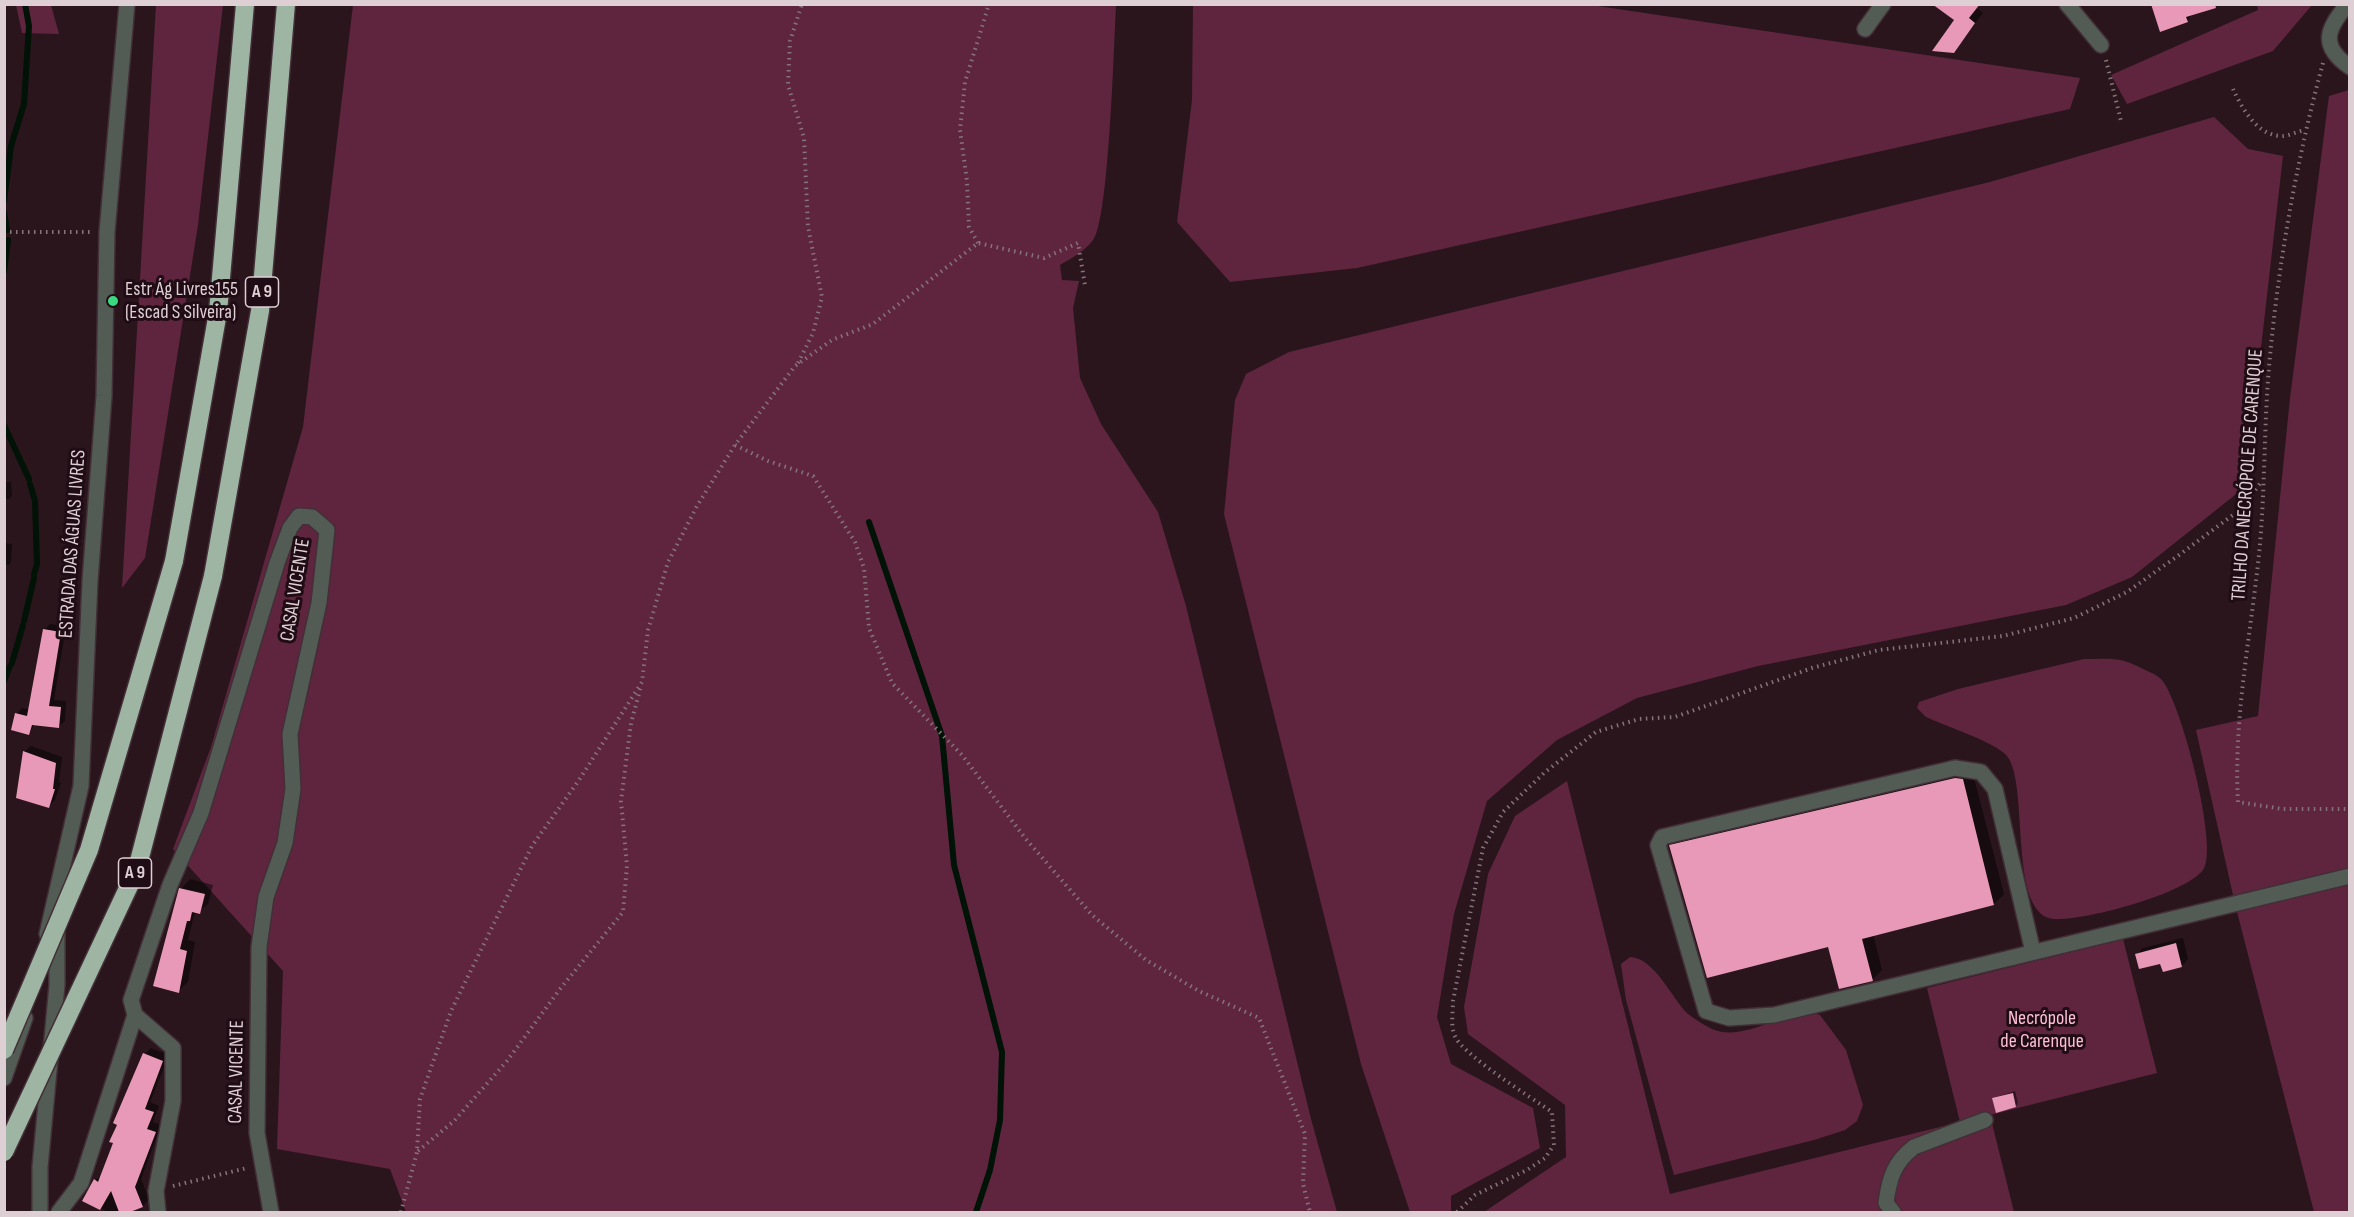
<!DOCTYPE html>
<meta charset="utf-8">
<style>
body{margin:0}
#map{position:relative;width:2354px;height:1217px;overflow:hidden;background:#2a151d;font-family:"Sofia Sans Condensed",sans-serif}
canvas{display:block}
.frame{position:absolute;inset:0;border:6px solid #decfd4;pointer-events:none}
</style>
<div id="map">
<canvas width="2354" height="1217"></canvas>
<div class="frame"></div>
</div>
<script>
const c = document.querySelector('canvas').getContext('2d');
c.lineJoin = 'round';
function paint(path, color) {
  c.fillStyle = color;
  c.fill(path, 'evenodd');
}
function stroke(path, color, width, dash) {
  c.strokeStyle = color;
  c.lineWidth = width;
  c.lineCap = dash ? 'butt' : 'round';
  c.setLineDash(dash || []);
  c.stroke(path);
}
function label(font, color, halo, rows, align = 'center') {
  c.font = font + ' "Sofia Sans Condensed",sans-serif';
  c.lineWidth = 6;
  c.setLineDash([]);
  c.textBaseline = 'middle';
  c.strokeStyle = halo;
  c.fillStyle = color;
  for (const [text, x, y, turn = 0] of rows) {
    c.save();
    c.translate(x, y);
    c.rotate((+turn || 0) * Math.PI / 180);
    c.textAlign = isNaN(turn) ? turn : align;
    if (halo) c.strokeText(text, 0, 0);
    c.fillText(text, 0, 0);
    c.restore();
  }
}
paint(new Path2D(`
 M16,5H51L59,34L22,33Z
 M156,5H223L198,225L145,558L122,588Z
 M353,5H1116C1114,41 1109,221 1093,240C1085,251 1072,258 1060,265L1062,280L1079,281L1073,308L1080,378L1101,424L1158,512L1186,606L1311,1119L1337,1212H406L390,1169L277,1149L283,971L173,849L211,747L303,427Z
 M1193,5H1591L2080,78L2070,109L1357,268L1230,282L1177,222L1192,100Z
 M2257,5H2312L2273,51L2127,104L2111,75L2258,10Z
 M2349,90V1212H2314L2235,904L2196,730L2258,716L2290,398L2329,96Z
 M2214,117L2248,149L2283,156L2245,487L2132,577L2066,605L1758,666L1637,698L1557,740L1487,801L1454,914L1437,1017L1451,1064L1533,1108L1540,1148L1451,1196V1212H1410L1361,1064L1224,514L1235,400L1246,374L1289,352L1990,182Z
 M2084,659C2112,659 2120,656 2145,670C2150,672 2157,675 2161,679C2180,698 2220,849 2203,870C2185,894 2084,921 2054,919C2007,916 2030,785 2007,756C1997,743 1943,725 1926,717L1917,708L1919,702L1958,689Z
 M1567,781L1670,1194L1960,1122L1927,988L2123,939L2157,1073L1990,1115L2014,1212H1484L1566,1157L1565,1105L1468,1034L1464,1007L1488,874L1515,816Z
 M1630,957C1655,958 1672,999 1688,1014C1695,1019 1704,1025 1712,1029C1746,1044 1789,1005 1820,1015L1846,1050L1863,1105L1857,1121L1845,1130L1814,1140L1674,1175L1626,1000L1621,964Z`), '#5f253e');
paint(new Path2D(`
 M1935,4H1980L1977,8L1983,13L1953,51L1956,20Z
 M2153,4H2222L2193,13L2187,21Z
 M4,482H11L12,496L9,499H4Z
 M4,543L12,544L11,562L9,565H4Z
 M50,624L66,626L54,700L66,701L65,721L59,726L35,724L29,733L17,714L22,708L30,710L44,630Z
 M31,746L62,757L59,782L61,783L55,800L49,806L24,752Z
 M1972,770L2004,894L1994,904L1873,934L1882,970L1872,980L1829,945L1670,846L1680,837Z
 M190,879L213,885L208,904L194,915L188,940L195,942L188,982L178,991L181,889Z
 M2183,938L2188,959L2182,966L2137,954L2143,948Z
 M151,1048L169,1055L150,1102L159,1106L153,1122L161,1125L141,1179L149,1199L143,1206L126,1212H108L84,1200L95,1180L103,1175L145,1054Z
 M2015,1091L2018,1103L2016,1106L1993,1098Z`), '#0007');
stroke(new Path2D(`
 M4,201L11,146L24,104L29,26L25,4
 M4,212L7,230
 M4,271L8,240
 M4,425L29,479
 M30,484L35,501L37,564L34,574
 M869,522L942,736L954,865L1002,1052L1000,1120L990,1170L976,1212
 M24,621L34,578
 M12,663L23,625
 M4,681L10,666`), '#011306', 6);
paint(new Path2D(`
 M1932,4H1980L1969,18L1975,23L1954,53L1932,51L1954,20Z
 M2151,4H2215L2216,8L2186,17L2188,22L2160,32Z
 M43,629L61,632L49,706L61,707L59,728L32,725L29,735L11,730L15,713L27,716Z
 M23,751L56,763L53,789H55L49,808L16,798Z
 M1955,778L1963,779L1994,905L1862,939L1873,981L1839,989L1828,947L1707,978L1669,845Z
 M179,888L205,894L200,914L192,912L190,921H187L180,949L187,951L179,993L153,986Z
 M2176,943L2182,967L2163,972L2160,964L2139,969L2135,954Z
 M143,1053L163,1061L145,1109L154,1112L147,1129L156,1132L135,1187L143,1207L130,1212H119L111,1191L100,1210L82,1201L94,1179L98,1182L113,1143L109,1142L117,1125L113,1123Z
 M2013,1093L2016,1107L1996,1113L1992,1098Z`), '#e799b7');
const minor = new Path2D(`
 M2067,4L2101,45
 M2348,4C2327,28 2319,46 2350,67
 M1865,29L1883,4
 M47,934L81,786L90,581L104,396L107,232L127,4
 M2033,952L1995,789L1981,772L1955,768L1662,837L1658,845L1706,1011L1729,1018L1774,1015L2350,876
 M135,1015L173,1048V1101L156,1191L158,1212
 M4,1078L25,1018
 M40,1212V1167L57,985V929
 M59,1212L81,1183L135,1015L131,1000L170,885L201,813L277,563L290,528L299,516L312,517L327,530L319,603L290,734L293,789L285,843L266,897L259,947L257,1133L271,1212
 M1893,1212L1886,1203C1889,1179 1894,1162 1914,1147L1985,1120`);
const highway = new Path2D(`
 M174,561L218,312L245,4
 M213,576L260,311L286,4`);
stroke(minor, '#432f37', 18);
stroke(highway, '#432f37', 21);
stroke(new Path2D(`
 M2106,60L2121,121
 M2323,63C2296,162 2278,265 2269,367C2264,426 2265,486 2260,544C2252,630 2233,716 2238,802L2283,809H2350
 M2233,89C2242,108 2257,136 2282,136C2289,136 2298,131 2305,130
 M4,232H91
 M978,243L969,227L967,181L960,130L965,82L989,4
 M798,363L813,333L822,297L808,227L804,138L788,85L790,41L802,4
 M735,445L768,461L813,476L855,542L864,568L869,628L892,683L962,755L1025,838L1092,915L1146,960L1199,991L1259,1018L1305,1134L1303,1184L1310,1212
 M418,1151L454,1121L507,1061L560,989L623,912L627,866L621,801L631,723L641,686
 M173,1186L247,1168
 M401,1212L417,1152L420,1099L451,1011L532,846L579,780L642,682L648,630L668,562L697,506L735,445L795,366L832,340L873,324L978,243L1044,258L1078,243L1085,285
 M1457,1212L1475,1195L1527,1170L1545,1158L1554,1145L1552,1112C1532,1098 1465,1056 1456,1038C1450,1029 1453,1012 1453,1001L1483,848L1503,812L1544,773L1596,732L1639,719L1675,717L1812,668L1879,650L2003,636L2074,618L2127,592L2179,555L2241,509L2262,481`), '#86747b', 4, [1.5, 4.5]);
stroke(minor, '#525c55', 15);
stroke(highway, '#9eb5a4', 18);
const highwayBridge = new Path2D(`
 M4,1050L89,850L174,561
 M4,1152L137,869L213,576`);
stroke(highwayBridge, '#432f37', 21, []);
stroke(highwayBridge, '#9eb5a4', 18);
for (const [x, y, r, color] of [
 [113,301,6,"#3ad87f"]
]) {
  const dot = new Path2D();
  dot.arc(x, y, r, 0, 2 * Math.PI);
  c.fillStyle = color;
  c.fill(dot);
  stroke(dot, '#200c14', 2);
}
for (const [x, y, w] of [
 [262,292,33],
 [135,873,33]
]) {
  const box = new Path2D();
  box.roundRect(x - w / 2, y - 15, w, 30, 4.5);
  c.fillStyle = '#200c14';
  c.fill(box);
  stroke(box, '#decfd4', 1.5);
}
label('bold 18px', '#decfd4', null, [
 ["A 9",262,292],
 ["A 9",135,873]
]);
label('20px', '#decfd4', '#200c14', [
 ["Estr Ág Livres155",125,290],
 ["(Escad S Silveira)",125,313]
], 'left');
label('20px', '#decfd4', '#200c14', [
 ["TRILHO DA NECRÓPOLE DE CARENQUE",2248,475,-86],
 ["ESTRADA DAS ÁGUAS LIVRES",73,544,-86],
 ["CASAL VICENTE",296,590,-81],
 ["CASAL VICENTE",237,1072,-89]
]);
label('20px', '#febfd6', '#200c14', [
 ["Necrópole",2042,1019],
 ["de Carenque",2042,1042]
]);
</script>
